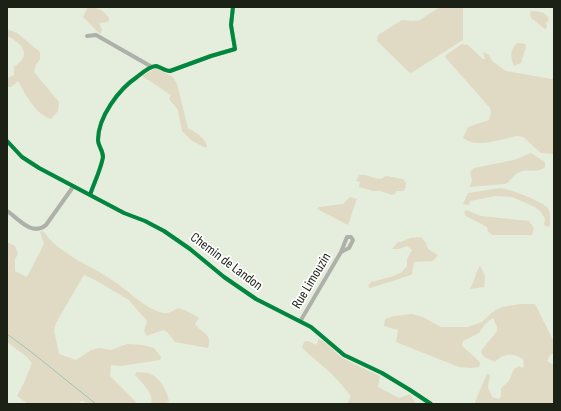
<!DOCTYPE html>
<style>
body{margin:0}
#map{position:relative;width:561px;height:411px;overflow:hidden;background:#e5eddc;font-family:"Sofia Sans Condensed",sans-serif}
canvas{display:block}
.frame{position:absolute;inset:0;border:8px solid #1c2116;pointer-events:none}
</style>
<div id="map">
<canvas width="561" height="411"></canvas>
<div class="frame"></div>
</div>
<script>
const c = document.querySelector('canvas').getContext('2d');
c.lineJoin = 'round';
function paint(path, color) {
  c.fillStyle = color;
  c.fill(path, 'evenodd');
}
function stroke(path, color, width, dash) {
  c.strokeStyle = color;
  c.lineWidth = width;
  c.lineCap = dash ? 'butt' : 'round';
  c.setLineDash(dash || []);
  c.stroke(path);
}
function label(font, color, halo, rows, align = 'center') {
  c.font = font + ' "Sofia Sans Condensed",sans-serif';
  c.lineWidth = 3.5;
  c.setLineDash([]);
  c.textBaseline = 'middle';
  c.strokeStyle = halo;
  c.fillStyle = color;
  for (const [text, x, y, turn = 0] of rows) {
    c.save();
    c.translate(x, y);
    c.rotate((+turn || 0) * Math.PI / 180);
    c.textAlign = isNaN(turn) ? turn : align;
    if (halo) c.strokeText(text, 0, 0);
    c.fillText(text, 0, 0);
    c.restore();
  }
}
paint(new Path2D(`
 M88,7C97,7 106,11 109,19L108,22L99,23L102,30L100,34L83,17Z
 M440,7H463V40L411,73L409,72L377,41L378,35L402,20L413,21L420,20Z
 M532,11C539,12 547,11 549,20L546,23L547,27L545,29L531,18L530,12Z
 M7,29L17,33L40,52V59L36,65L34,72L59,102L58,111L51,119C35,114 26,95 18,81L11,87H7V78L14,75V67C17,65 21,61 23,58C28,48 14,39 7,36Z
 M518,43L525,44L526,47L521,63L514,66C510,57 510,48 518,43Z
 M462,44L468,45L483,59H485L483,52L489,55L492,61L506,71L552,79L554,78V154L541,153L523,137L517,136C501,139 477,149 463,138L468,127L489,120L491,112L490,108L445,57L446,55Z
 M156,68L173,77L177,84L188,128C196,133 206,138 207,147L206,148L192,141L182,131L178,110L169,99L171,95L142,76Z
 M531,153L545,162V167C537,174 528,168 520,172C513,174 511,182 505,184L469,187L472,181L470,172L474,168L514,160Z
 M359,175H366L374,178L381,179L386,176L403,179L406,183L405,189L403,191H396L395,194L392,195L380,191H373L359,187L360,182L356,181Z
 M500,188C510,189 539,200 547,207C551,211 550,220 550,225L548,227L544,225L545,219L541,212L535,207L512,197L495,196L470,201L469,205L463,204L468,193Z
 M350,197L357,199L348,225L317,209L319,207L343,204Z
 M466,210L481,216L529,221L534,228L532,235H492L488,231L487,227L466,216L464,212Z
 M43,231C60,255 91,265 115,282C129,291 146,310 164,313C169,314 174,310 178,308L185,310L199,318L195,324C202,334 213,333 208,348L175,342L167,332L163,330L147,336L144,331L147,322L146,320L129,300L97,281L84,275L56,323L54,330L59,354L76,360L91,350L99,348L111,350L127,344L143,345L154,348L161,357L160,360L121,366L111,365L110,376L138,404H87L83,401H81L78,404H28L17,396L23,385L32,363L27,357L7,342V242L15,246L18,254L15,259V271L27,277L44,244L40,232Z
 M421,237L426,243L428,249L438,255L433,261L414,262L412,274L408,276L370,288L368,286L371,282L394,276L402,272L407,266V259L412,250L407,246L399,249H392L398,242H401L410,238Z
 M480,266L485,276L484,287L470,289C475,281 475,273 480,266Z
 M520,304H535L554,342V353L550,355L547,361L554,365V404H474L487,374L490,375L488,387L492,397L499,399L501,396V388L509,381L514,369L519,366L522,368L524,366L523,359C513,353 503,353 495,362C489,359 482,358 481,351L497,331V327L493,318L485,324L479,333L463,341L462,346L479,361L480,364L479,367L471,368L459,367L396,342L398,330L384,326L385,319L394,316L412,314L423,317L441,327H468L482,322L495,310L502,307Z
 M318,339C327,341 335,354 343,358C355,365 368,370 380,376L378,387L399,398L410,394L415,403L412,404H347L351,396L334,376L302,348L304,342L308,341L317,345Z
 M137,372C141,373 147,372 151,374C160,378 167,391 169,401L165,404H151C155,394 141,382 135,375Z`), '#e0dac4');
stroke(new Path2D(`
 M7,334L30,351L96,404`), '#9ec4b6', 1);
stroke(new Path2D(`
 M87,36L96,35L152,67
 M7,141L22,157L39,168L124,213L145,221L164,231L190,249L224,277L256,299L311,327L344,355L382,373L410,390L431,404
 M90,195C94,183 101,169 103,157C103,150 98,146 98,140C98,117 119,89 137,77C142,73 150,66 156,66C161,67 165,71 170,71L211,56L235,49L231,25L233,7
 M7,211C18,218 32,237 46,225L73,187
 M301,320L341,252L349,248L353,240L351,237H347L341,252`), '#aeb1a9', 4);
stroke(new Path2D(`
 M7,141L22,157L39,168L124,213L145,221L164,231L190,249L224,277L256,299L311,327L344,355L382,373L410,390L431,404
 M90,195C94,183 101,169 103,157C103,150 98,146 98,140C98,117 119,89 137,77C142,73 150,66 156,66C161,67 165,71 170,71L211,56L235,49L231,25L233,7`), '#00873e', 4);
label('14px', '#1c2116', '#fff', [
 ["Chemin de Landon",226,262,37],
 ["Rue Limouzin",312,281,-59]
]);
</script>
